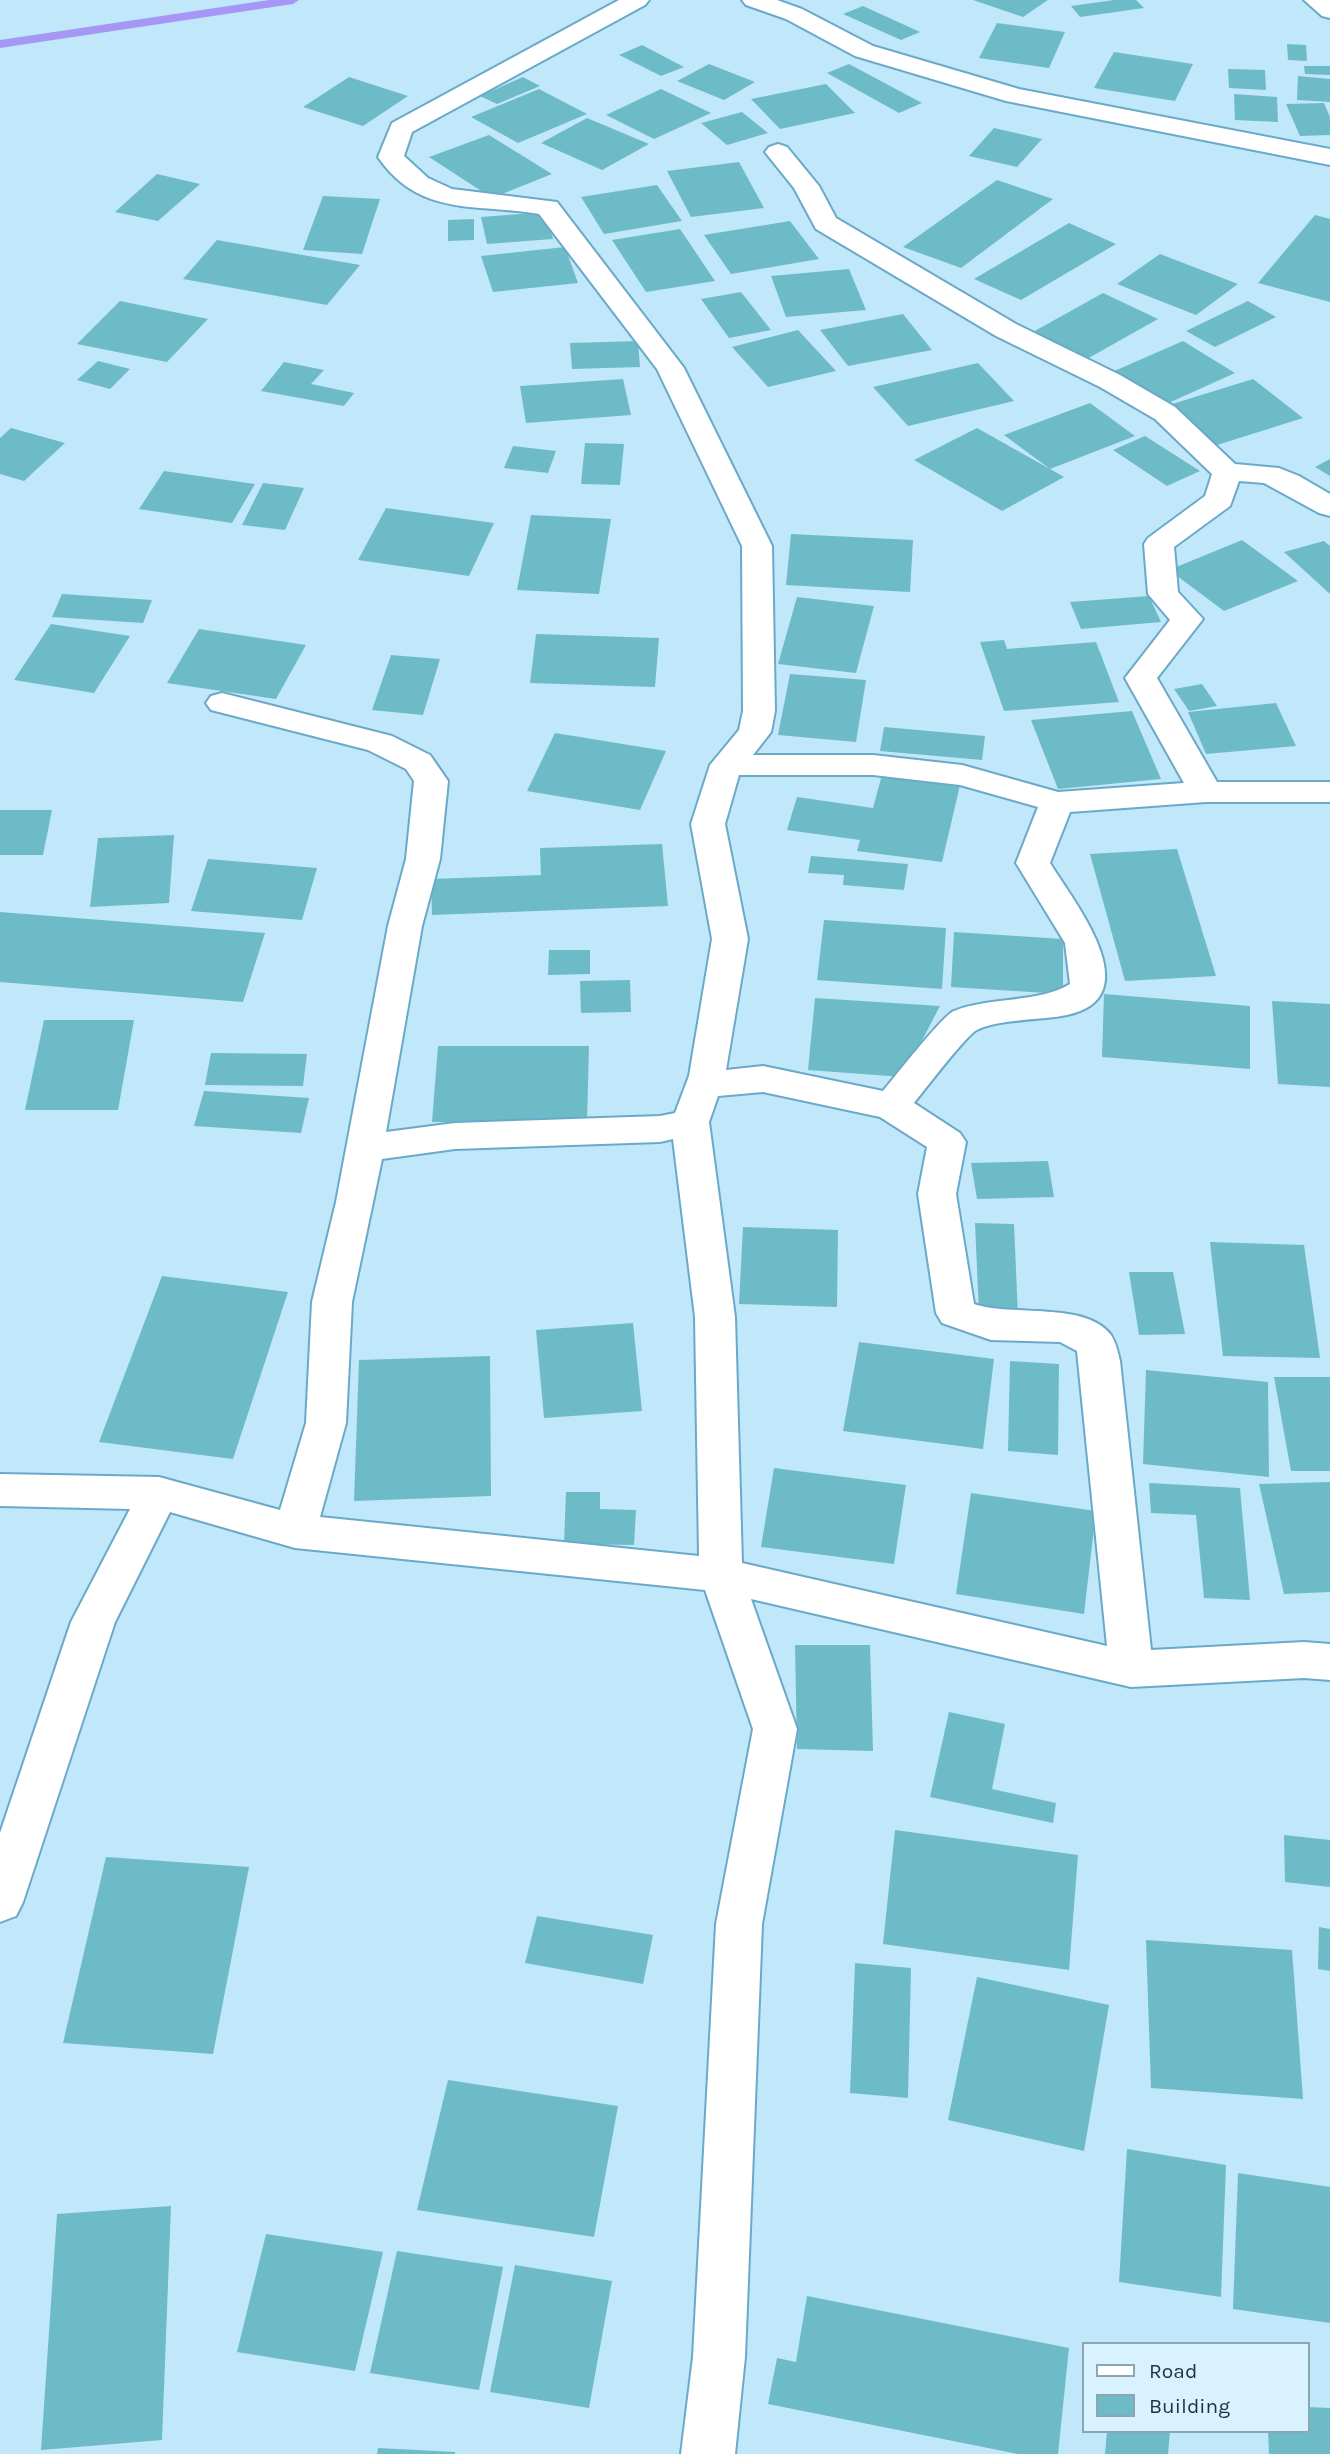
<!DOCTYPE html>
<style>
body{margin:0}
#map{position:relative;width:1330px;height:2454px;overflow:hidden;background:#c1e7fa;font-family:Karla,sans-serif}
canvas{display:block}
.legend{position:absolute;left:1082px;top:2342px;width:228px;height:91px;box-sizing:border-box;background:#d9f2ff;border:2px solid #8da6b3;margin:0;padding:9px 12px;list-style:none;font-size:21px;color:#1a3441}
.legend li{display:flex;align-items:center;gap:14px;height:35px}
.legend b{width:35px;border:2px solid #8da6b3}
</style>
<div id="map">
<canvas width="1330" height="2454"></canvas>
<ul class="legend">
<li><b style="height:9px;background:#fff"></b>Road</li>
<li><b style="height:19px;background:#6ebbc8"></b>Building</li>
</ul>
</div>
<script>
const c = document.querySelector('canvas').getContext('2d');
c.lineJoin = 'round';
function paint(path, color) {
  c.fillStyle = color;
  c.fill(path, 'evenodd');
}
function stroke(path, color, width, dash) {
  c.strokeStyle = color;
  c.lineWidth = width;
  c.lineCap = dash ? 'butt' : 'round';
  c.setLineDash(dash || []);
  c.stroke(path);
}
paint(new Path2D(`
 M269,0H299L293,4L0,48V40Z`), '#a697f4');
paint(new Path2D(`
 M973,0H1048L1023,17Z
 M1114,0H1136L1144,8L1080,17L1071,6Z
 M863,6L920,32L901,40L843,14Z
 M997,23L1065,32L1049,68L979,58Z
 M1287,44L1306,45L1307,61L1288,60Z
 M642,45L684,67L661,76L619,55Z
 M1114,52L1193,64L1175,101L1094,88Z
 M709,64L755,82L724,100L677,81Z
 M849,64L922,103L899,113L827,73Z
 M1304,66H1330V75L1305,74Z
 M1228,69L1265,70L1266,90L1229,88Z
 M1298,76L1330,79V102L1297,100Z
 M349,77L408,96L363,126L303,107Z
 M523,77L540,86L497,104L480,96Z
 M826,84L855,113L780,129L751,99Z
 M539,89L587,114L518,143L471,117Z
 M661,89L711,113L654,139L606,115Z
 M1234,94L1277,97L1278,122L1235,120Z
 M1324,103L1330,117V135L1300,136L1286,104Z
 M742,112L768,133L727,145L701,123Z
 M587,118L649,144L602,170L541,143Z
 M994,128L1042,139L1017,167L969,156Z
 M489,135L552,174L492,198L429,157Z
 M739,162L764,208L691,217L667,171Z
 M157,174L200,184L158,221L115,212Z
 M997,180L1053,199L961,268L903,247Z
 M657,185L682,221L604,234L581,197Z
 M323,196L380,199L362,254L303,250Z
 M546,212L553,239L487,244L481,217Z
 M1315,215L1330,219V302L1258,283Z
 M474,219V240L448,241V220Z
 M790,221L819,259L731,274L704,235Z
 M1069,223L1116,244L1021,300L974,279Z
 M680,229L715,281L646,292L612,240Z
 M217,240L360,265L327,305L183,279Z
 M565,247L578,283L493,292L481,256Z
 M1160,254L1238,284L1196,315L1117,284Z
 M849,269L866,310L786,317L771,276Z
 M741,292L771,330L729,338L701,299Z
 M1103,293L1158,319L1078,364L1024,337Z
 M120,301L208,319L167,362L77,344Z
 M1248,301L1276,317L1215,347L1186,331Z
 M903,314L932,350L848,366L820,330Z
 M798,330L836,371L768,387L732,347Z
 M638,341L640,367L572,369L570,343Z
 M1183,341L1235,373L1164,405L1112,372Z
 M98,361L130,369L110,389L77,380Z
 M284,362L324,370L311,384L354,393L344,406L261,391Z
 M978,363L1014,401L908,426L873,387Z
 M623,379L631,415L526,423L520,386Z
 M1253,379L1303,418L1217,445L1169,405Z
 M1090,403L1135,436L1050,469L1004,435Z
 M11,428L65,443L24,481L0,474V438Z
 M977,428L1050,469L1064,477L1002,511L914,460Z
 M1145,436L1200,471L1167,486L1113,450Z
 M585,443L624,444L620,485L581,484Z
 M513,446L556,451L548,473L504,468Z
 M1330,459V476L1315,467Z
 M164,471L255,484L232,523L139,509Z
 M263,483L304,488L285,530L242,525Z
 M386,508L494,523L469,576L358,560Z
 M531,515L611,519L599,594L517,590Z
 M791,534L913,540L910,592L786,585Z
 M1242,540L1298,581L1224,611L1169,570Z
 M1324,541L1330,546V594L1284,552Z
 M62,594L152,600L143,623L52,617Z
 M1149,596L1161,622L1081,629L1070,602Z
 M797,597L874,606L856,673L778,664Z
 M51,624L130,636L94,693L14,680Z
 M199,629L306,645L276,699L167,683Z
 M536,634L659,638L655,687L530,683Z
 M1004,640L1007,649L1096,642L1119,702L1004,711L980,642Z
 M391,655L440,659L423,715L372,710Z
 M790,674L866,680L856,742L778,735Z
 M1202,684L1217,706L1189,711L1174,689Z
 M1276,703L1296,746L1206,754L1188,712Z
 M1132,711L1161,779L1058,789L1031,720Z
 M884,727L985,736L982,760L880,751Z
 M555,733L666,751L640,810L527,791Z
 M883,771L961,781L942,862L857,851L860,840L787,830L797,797L873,808Z
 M0,810H52L43,855H0Z
 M174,835L169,903L90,907L98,838Z
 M662,844L668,906L432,915L431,879L541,875L540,848Z
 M1177,849L1216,976L1125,981L1090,854Z
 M811,856L908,864L904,890L843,885L844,875L808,873Z
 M208,859L317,868L302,920L191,911Z
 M0,912L265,933L243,1002L0,982Z
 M824,920L946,928L942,989L817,980Z
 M954,932L1063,939V994L951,987Z
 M549,950H590V974L548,975Z
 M630,980L631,1012L581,1013L580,981Z
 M1104,994L1250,1006V1069L1102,1057Z
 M815,998L940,1006L903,1077L808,1070Z
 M1272,1001L1330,1004V1087L1278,1084Z
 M44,1020H134L118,1110H25Z
 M438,1046H589L587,1122H432Z
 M211,1053L307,1054L303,1086L205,1085Z
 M204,1091L309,1098L301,1133L194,1126Z
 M1048,1161L1054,1197L977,1199L971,1163Z
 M975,1223L1014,1224L1018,1316L979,1314Z
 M743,1227L838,1230L837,1307L739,1304Z
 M1210,1242L1304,1245L1320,1358L1223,1356Z
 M1129,1272H1173L1185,1334L1139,1335Z
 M162,1276L288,1292L233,1459L99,1442Z
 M633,1323L642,1411L544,1418L536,1330Z
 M859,1342L994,1359L983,1449L843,1431Z
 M490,1356L491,1496L354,1501L359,1360Z
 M1010,1361L1059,1364L1058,1455L1008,1451Z
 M1146,1370L1268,1382L1269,1477L1143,1464Z
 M1274,1377H1330V1471H1291Z
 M774,1468L906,1485L894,1564L761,1547Z
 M1330,1482V1592L1284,1594L1259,1484Z
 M1149,1483L1240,1488L1250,1600L1204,1598L1196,1515L1151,1513Z
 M566,1492H600V1509L636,1510L634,1545L564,1544Z
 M971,1493L1096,1511L1084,1614L956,1594Z
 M795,1645H870L873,1751L797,1749Z
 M949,1712L1005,1724L992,1789L1056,1803L1053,1823L930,1797Z
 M895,1830L1078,1855L1069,1970L883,1944Z
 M1284,1835L1330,1840V1887L1285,1882Z
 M106,1857L249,1867L213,2054L63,2043Z
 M537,1916L653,1935L643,1984L525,1963Z
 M1319,1927L1330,1929V1971L1318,1969Z
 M1146,1940L1292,1950L1303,2099L1151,2088Z
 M855,1963L911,1968L908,2098L850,2093Z
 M977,1977L1109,2005L1084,2151L948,2120Z
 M448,2080L618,2106L594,2237L417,2210Z
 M1127,2149L1226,2165L1221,2297L1119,2282Z
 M1238,2173L1330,2187V2323L1233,2309Z
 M171,2206L162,2440L41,2450L57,2214Z
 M266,2234L383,2252L355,2371L237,2352Z
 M397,2251L503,2267L479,2390L370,2373Z
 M515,2265L612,2281L589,2408L490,2392Z
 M807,2296L1069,2348L1058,2454H1018L768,2404L777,2358L796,2362Z
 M1307,2407L1330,2408V2454H1269L1268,2431H1307Z
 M1107,2431H1170L1168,2454H1105Z
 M378,2448L455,2452V2454H377Z`), '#6ebbc8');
const minor = new Path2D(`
 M619,0H649L645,5L412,132L404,156L428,178L452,189L557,202L684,368L772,546L775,711L771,732L753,755H873L962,765L1058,792L1184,783L1125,678L1170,620L1148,594L1144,544L1148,538L1205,496L1212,474L1155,419L1100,387L996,336L816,229L794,188L765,152L769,147L778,144L787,147L819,186L836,218L1016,324L1120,375L1175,407L1235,464L1279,468L1299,476L1330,494V516L1319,513L1264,483L1239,481L1230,506L1174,547L1178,592L1203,619L1157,678L1217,782H1330V802H1206L1070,812L1050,863C1074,902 1151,997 1067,1015C1044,1020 997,1019 977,1030C967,1034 924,1091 914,1103L960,1133L966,1142L956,1194L974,1304C1012,1317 1086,1301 1111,1335C1116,1343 1118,1352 1120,1361L1151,1650L1304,1642L1330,1644V1680L1304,1678L1131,1687L751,1599L797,1729L762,1924L745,2357L735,2454H681L693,2357L716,1924L753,1729L705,1590L295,1548L170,1512L115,1622L23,1902L16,1916L0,1922V1833L71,1622L130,1509L0,1506V1474L159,1477L280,1510L306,1423L312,1302L336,1202L388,926L406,859L414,781L406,769L368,750L211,710L206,703L211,696L222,693L392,736L430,755L448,781L440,859L422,926L386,1132L455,1123L660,1116L675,1113L689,1076L712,939L691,824L710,765L739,730L743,711L742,546L657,369L539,214C477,203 420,218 378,157L392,123ZM739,775H873L960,785L1038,807L1016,863L1065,943L1070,984C1040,1003 988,997 954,1011C943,1015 894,1078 883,1091L763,1066L726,1070L748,939L725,824ZM763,1092L880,1117L927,1147L918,1194L936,1313L942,1323L991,1340L1060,1342L1077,1351L1107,1646L742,1563L735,1317L709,1122L718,1096ZM673,1139L695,1317L699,1556L320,1517L346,1423L352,1302L382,1159L455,1149L660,1142Z
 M742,0H777L802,9L873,46L1019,89L1330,149V165L1006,101L855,56L786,19L746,5Z
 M1304,0H1330V18L1322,16Z`);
stroke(minor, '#6aa9c8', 4);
paint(minor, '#fff');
</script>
